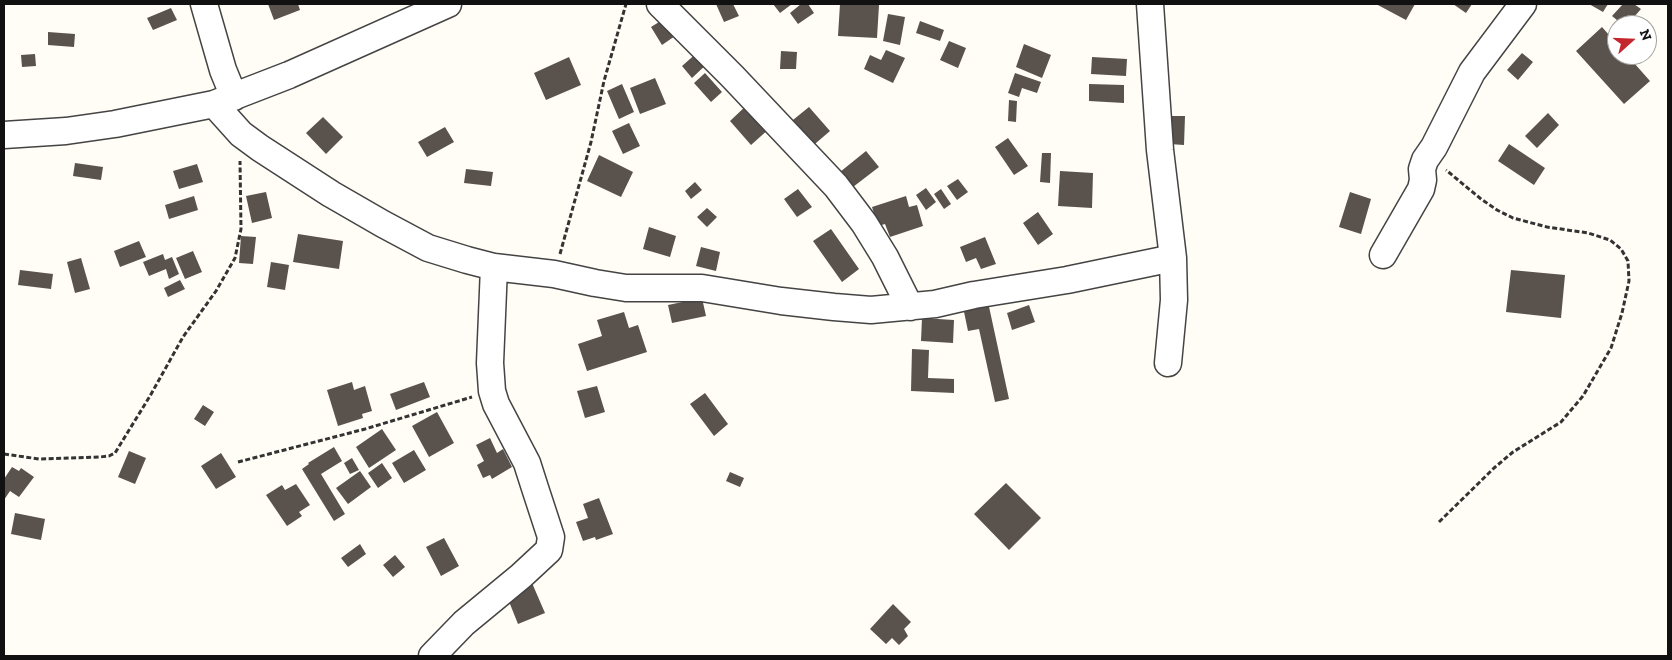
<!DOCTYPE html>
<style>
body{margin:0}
#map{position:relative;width:1672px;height:660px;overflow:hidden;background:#fffdf5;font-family:"Zilla Slab",serif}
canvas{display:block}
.frame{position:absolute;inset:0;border:5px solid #111;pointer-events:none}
.north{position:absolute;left:1607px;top:15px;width:50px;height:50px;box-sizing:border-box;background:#fff;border:1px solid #a0a0a0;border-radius:50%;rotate:70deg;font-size:14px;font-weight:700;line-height:20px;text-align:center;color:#111}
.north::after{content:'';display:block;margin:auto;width:18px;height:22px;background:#c4262e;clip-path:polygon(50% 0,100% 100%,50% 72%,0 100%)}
</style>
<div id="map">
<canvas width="1672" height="660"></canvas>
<div class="frame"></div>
<div class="north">N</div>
</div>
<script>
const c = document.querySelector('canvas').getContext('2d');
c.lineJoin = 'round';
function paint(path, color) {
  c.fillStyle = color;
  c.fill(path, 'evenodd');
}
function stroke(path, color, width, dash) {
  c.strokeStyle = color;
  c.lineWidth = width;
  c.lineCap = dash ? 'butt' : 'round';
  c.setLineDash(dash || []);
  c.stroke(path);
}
paint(new Path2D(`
 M268,4H298L300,10L274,20Z
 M716,4H733L739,16L724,22Z
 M773,4H792L780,13Z
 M801,4H808L814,13L798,24L790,13Z
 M840,4L879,5L877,38L838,36Z
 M1376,4H1415L1406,20Z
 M1453,4H1472L1466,13Z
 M1589,4H1608L1603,12Z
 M1623,4H1634L1641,9L1627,25H1623L1612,16Z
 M171,8L177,20L153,30L147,18Z
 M888,14L905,17L900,45L883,41Z
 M664,19L675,36L662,45L651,27Z
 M920,21L944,30L940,41L916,33Z
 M1602,27L1617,44V55H1627L1650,81L1624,104L1576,51Z
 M48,32L75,34L74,47L48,45Z
 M949,41L966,48L958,68L940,60Z
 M1024,44L1051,55L1042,78L1016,67Z
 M886,50L905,58L893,83L864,69L870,55L881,60Z
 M699,51L709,62L692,78L682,66Z
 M781,51L797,52L796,69H780Z
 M1522,53L1533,62L1518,80L1507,70Z
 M35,54L36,66L22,67L21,55Z
 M569,57L581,85L546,100L534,73Z
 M1092,57L1127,59L1126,76L1091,74Z
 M705,73L722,92L711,102L694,83Z
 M1015,73L1041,82L1037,93L1022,88L1019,97L1008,93Z
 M655,78L666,104L640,114L630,88Z
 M622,84L634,112L619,119L607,91Z
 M1089,84L1124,85V103L1089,101Z
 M1009,100L1017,101L1016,122L1008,121Z
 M748,104L770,128L751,145L730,121Z
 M809,107L830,131L809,149L788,124Z
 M1548,113L1559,125L1537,148L1525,136Z
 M1171,116H1185L1184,145L1169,144Z
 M323,117L343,137L326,154L306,133Z
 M629,123L640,146L623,154L612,131Z
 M445,127L454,142L427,157L418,142Z
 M1008,138L1028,166L1014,175L995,147Z
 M1509,144L1545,168L1534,185L1498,161Z
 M866,151L879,167L853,187L840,172Z
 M1042,153H1051L1050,183L1040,182Z
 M599,155L633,172L621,197L587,181Z
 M75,163L103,167L101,180L73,176Z
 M197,164L203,182L179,189L173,171Z
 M466,169L493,172L491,186L464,183Z
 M1060,171L1093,173L1092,208L1058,206Z
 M958,179L968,192L957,200L947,186Z
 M695,182L702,190L691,199L685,191Z
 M926,188L936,202L926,210L916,195Z
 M798,189L812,207L797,217L784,199Z
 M941,189L951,204L944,209L934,194Z
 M266,192L272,218L252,223L246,196Z
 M1350,192L1371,199L1361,234L1339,227Z
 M194,196L198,210L169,219L165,205Z
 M906,196L909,207L917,205L923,226L890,237L885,224L878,226L872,207Z
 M707,208L717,217L707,227L697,217Z
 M1038,212L1053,234L1038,245L1023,223Z
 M649,227L676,236L670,257L643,249Z
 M831,229L859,269L842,282L813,241Z
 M298,234L343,241L339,269L293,262Z
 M241,236L256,237L253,264L239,263Z
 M985,237L996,264L981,269L976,258L966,262L960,247Z
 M139,241L146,257L120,267L114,251Z
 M701,247L720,252L716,271L696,266Z
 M193,251L202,272L185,279L176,258Z
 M163,254L165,260L172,257L179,274L169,279L166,269L149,276L143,262Z
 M81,258L90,289L75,293L67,262Z
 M271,262L289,265L285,290L267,287Z
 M20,270L53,274L51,289L18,285Z
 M1511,270L1565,275L1561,318L1506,312Z
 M180,280L185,289L168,297L164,288Z
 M702,298L706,316L672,323L668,305Z
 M988,302L1009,399L995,402L979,329L968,331L963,307Z
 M1029,305L1035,322L1012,330L1007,313Z
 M624,312L629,328L638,325L647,352L587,371L578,344L602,336L597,320Z
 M922,318L954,320L953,343L921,341Z
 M912,349L929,350L928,378L954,379V393L911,391Z
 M352,382L354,390L365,386L372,411L362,414L363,418L338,426L327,390Z
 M424,382L430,397L396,410L390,394Z
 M597,386L605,412L585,418L577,391Z
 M705,393L728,424L714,436L690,404Z
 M203,405L214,412L205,426L194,419Z
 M437,412L454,443L429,457L412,426Z
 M382,429L396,450L369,468L356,447Z
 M490,438L497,453L503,449L512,467L492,479L490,475L483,478L477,465L484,461L476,445Z
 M334,447L342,461L321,474L345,514L334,521L302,469L309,464L308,463Z
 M414,450L426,470L404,483L392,463Z
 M129,451L146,458L135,484L118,477Z
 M221,453L236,477L216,489L201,466Z
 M352,458L359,470L350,474L344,463Z
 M382,463L392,478L378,488L368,473Z
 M12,467L19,471L21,468L34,477L19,497L10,491L4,500V479Z
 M360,471L371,487L348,504L336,488Z
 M730,472L744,478L740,487L726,481Z
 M1006,483L1041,518L1009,550L974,514Z
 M296,484L310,505L299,512L302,516L287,526L266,495L282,485L285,490Z
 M599,498L613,534L596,540L595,537L583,541L576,522L588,518L583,504Z
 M15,513L45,519L41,540L11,534Z
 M444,538L459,566L441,576L426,547Z
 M360,544L366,554L348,567L341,558Z
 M395,555L405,567L393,577L383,565Z
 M532,583L545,613L518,624L506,594Z
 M893,604L911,622L904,629L908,636L899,645L892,638L886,644L870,629Z`), '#5a524d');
const minor = new Path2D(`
 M204,4L223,70L234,97
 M660,4L732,76L836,186L864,223L885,257L910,307
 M1150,4L1160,150L1173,258L1174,300L1168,363
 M214,104L241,134L260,148L331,194L383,224L428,248L467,260L494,267L554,274L595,283L626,288H702L781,301L834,307L871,310L935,304L974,295L1067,280L1173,258
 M4,135L66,131L115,124L214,104L289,75L448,4
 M1383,255L1421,189L1423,180L1422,169L1425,160L1434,147L1472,72L1523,4
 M432,656L464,623L521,576L549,550L551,537L535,488L527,463L496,404L492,391L490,363L494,267`);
stroke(minor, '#444', 29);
stroke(new Path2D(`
 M560,254L591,142L604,81L626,4
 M4,454L39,459L100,457L109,456L115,453L150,396L183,337L216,291L235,258L241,229L240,161
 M238,462L365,429L472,397
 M1439,522L1494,468L1513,452L1561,422L1583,396L1611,348L1622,313L1629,281L1628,261L1621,249L1610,240L1588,233L1547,227L1513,218L1497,210L1481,199L1446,170`), '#333', 3, [5, 2.5]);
stroke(minor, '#fff', 26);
</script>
